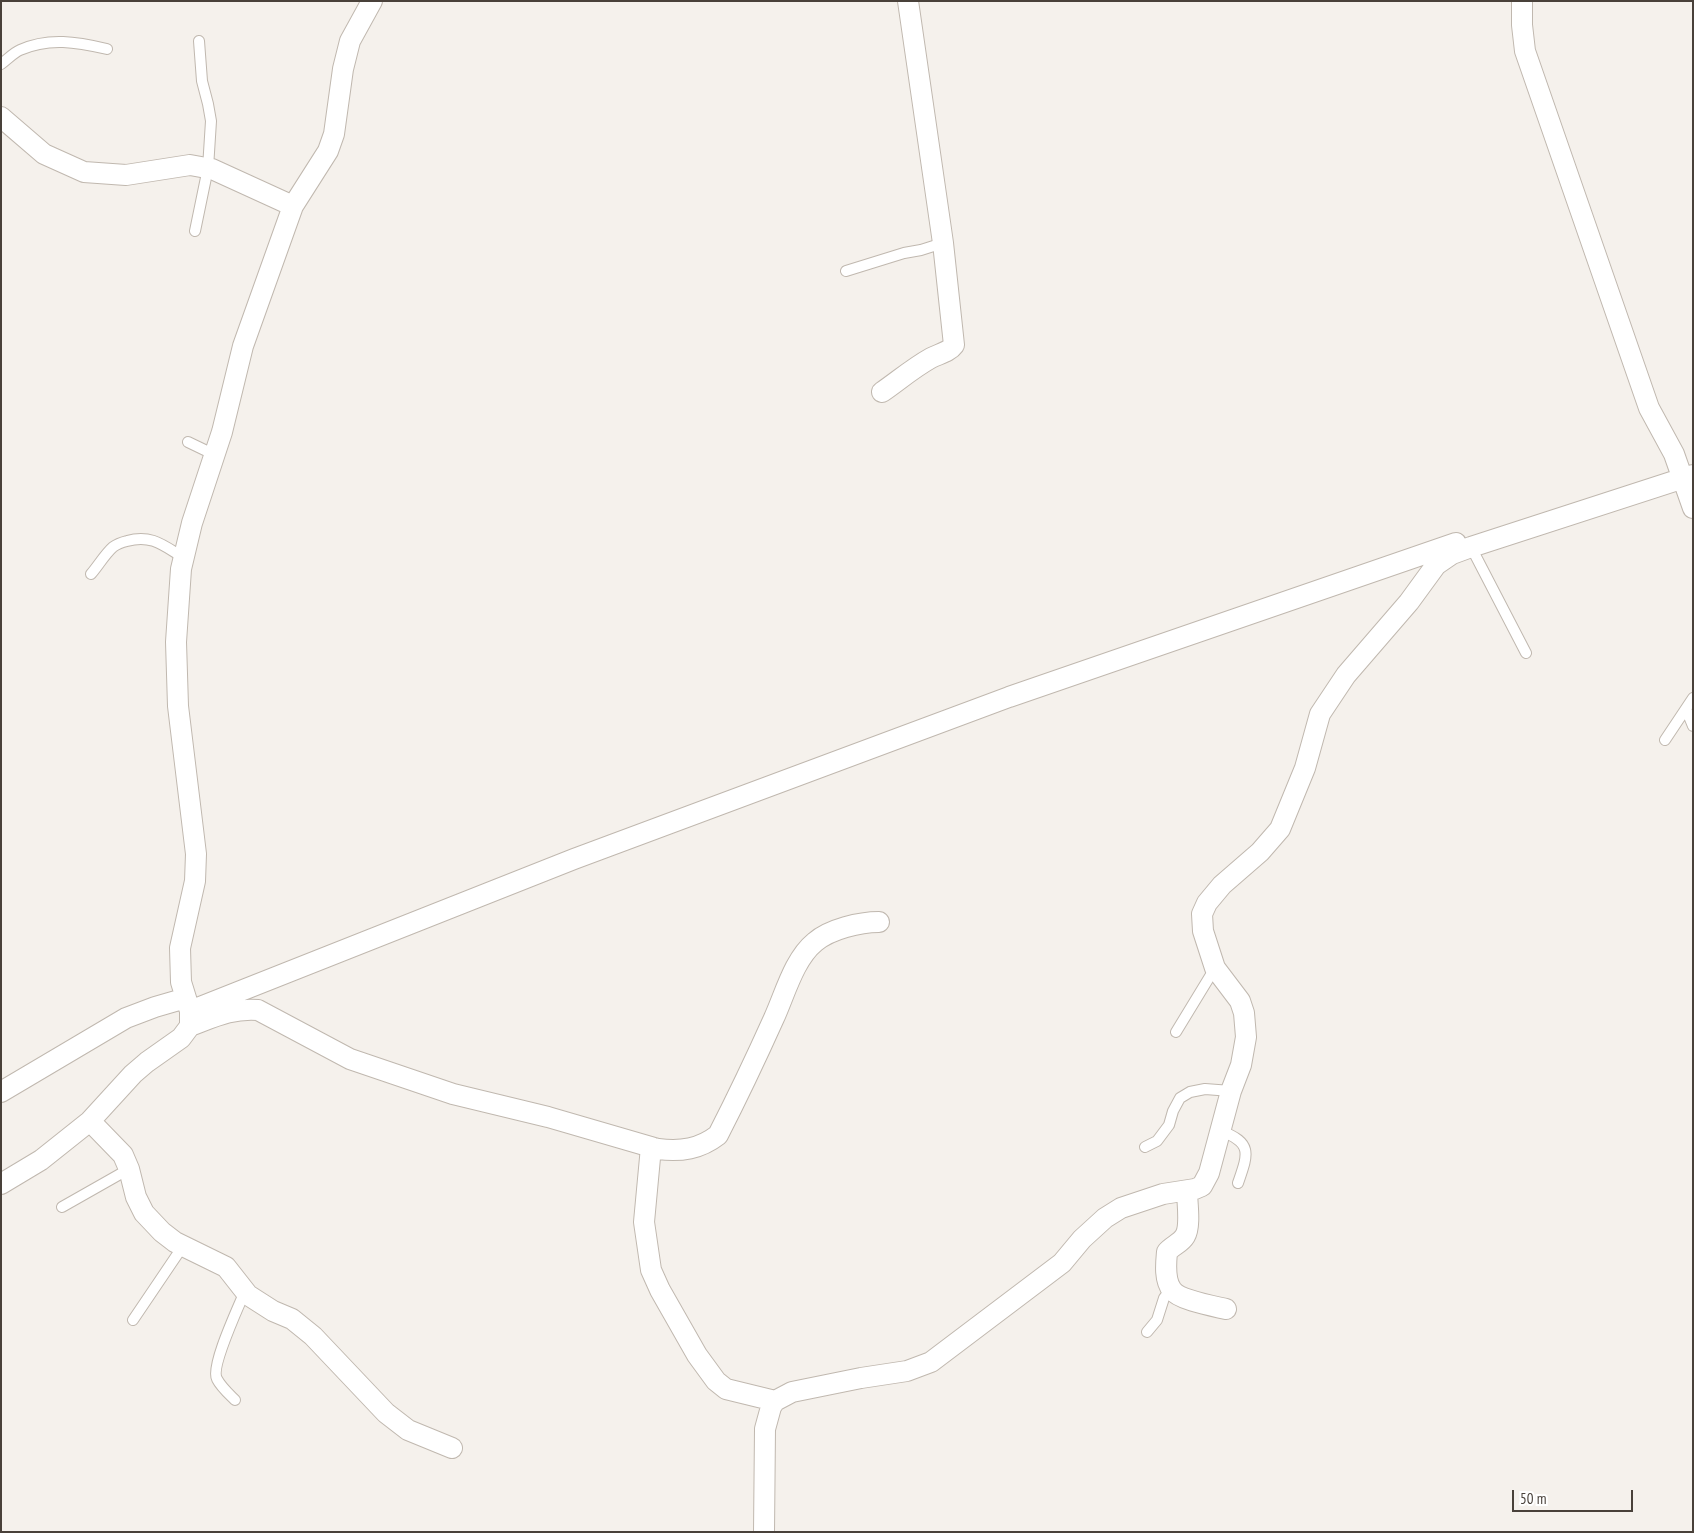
<!DOCTYPE html>
<style>
body{margin:0}
#map{position:relative;width:1694px;height:1533px;overflow:hidden;background:#f5f1ec;font-family:"PT Sans Narrow",sans-serif}
canvas{display:block}
.frame{position:absolute;inset:0;border:2px solid #49413a;pointer-events:none}
.scale{position:absolute;left:1512px;top:1490px;width:121px;height:22px;box-sizing:border-box;border:2px solid #49413a;border-top:0;padding-left:6px;font-size:15px;line-height:18px;white-space:nowrap;color:#49413a;-webkit-text-stroke:4px #fff;paint-order:stroke}
</style>
<div id="map">
<canvas width="1694" height="1533"></canvas>
<div class="frame"></div>
<div class="scale">50 m</div>
</div>
<script>
const c = document.querySelector('canvas').getContext('2d');
c.lineJoin = 'round';
function stroke(path, color, width, dash) {
  c.strokeStyle = color;
  c.lineWidth = width;
  c.lineCap = dash ? 'butt' : 'round';
  c.setLineDash(dash || []);
  c.stroke(path);
}
const lane = new Path2D(`
 M1,64C7,60 13,53 20,50C49,37 77,42 107,49
 M195,231L208,168L211,121L208,104L202,81L199,41
 M846,271L904,253L921,250L943,243
 M188,442L215,455
 M1471,547L1526,653
 M91,574C98,566 105,554 113,547C117,544 123,542 127,541C152,534 164,546 184,558
 M1686,709L1693,726
 M1665,740L1693,698
 M1176,1032L1215,968
 M1221,1131C1253,1143 1248,1154 1238,1183
 M1145,1147L1157,1141L1169,1125L1173,1111L1180,1098L1190,1092L1205,1089L1231,1091
 M62,1207L129,1169
 M133,1320L183,1246
 M1147,1332L1157,1320L1164,1298L1171,1289
 M235,1400C229,1394 221,1387 217,1379C210,1367 239,1306 245,1291`);
const street = new Path2D(`
 M1522,1V25L1525,51L1649,408L1674,454L1693,508
 M1,117L44,154L84,172L126,175L190,165L212,169L293,206
 M882,392C898,381 913,368 931,358C939,354 949,352 954,345L943,243L908,1
 M190,1011L574,859L1009,697L1456,543
 M190,1026C214,1017 232,1008 258,1010L350,1059L453,1094L548,1117L658,1149C681,1152 700,1149 718,1135C738,1096 756,1058 774,1018C785,994 794,959 815,942C830,929 860,922 879,922
 M1,1092L126,1018L155,1007L186,998
 M90,1121L123,1155L129,1169L136,1197L144,1213L162,1232L175,1242L226,1267L248,1295L273,1311L292,1319L313,1336L386,1413L408,1430L452,1448
 M651,1147L644,1222L651,1270L660,1290L697,1355L716,1381L726,1389L775,1401
 M1,1184L41,1160L90,1121L133,1074L147,1062L181,1038L190,1026V1011L181,982L180,948L195,881L196,854L178,706L176,642L181,569L192,523L222,432L243,346L293,206L328,151L334,134L343,69L350,41L372,1
 M1187,1191C1187,1202 1191,1226 1185,1236C1181,1243 1172,1246 1167,1252C1166,1263 1164,1280 1172,1290C1179,1300 1213,1306 1226,1309
 M764,1532L765,1429L771,1407L775,1401L792,1392L861,1378L907,1371L931,1362L1062,1263L1082,1239L1105,1218L1121,1208L1163,1194L1195,1189L1202,1186L1209,1173L1231,1091L1241,1065L1246,1037L1244,1013L1240,1001L1215,968L1203,931L1202,914L1207,903L1222,885L1260,852L1280,829L1305,768L1320,714L1346,675L1409,602L1436,565L1452,554L1471,547L1693,475`);
stroke(lane, '#c0b8af', 12);
stroke(street, '#c0b8af', 22);
stroke(lane, '#fff', 10);
stroke(street, '#fff', 20);
</script>
